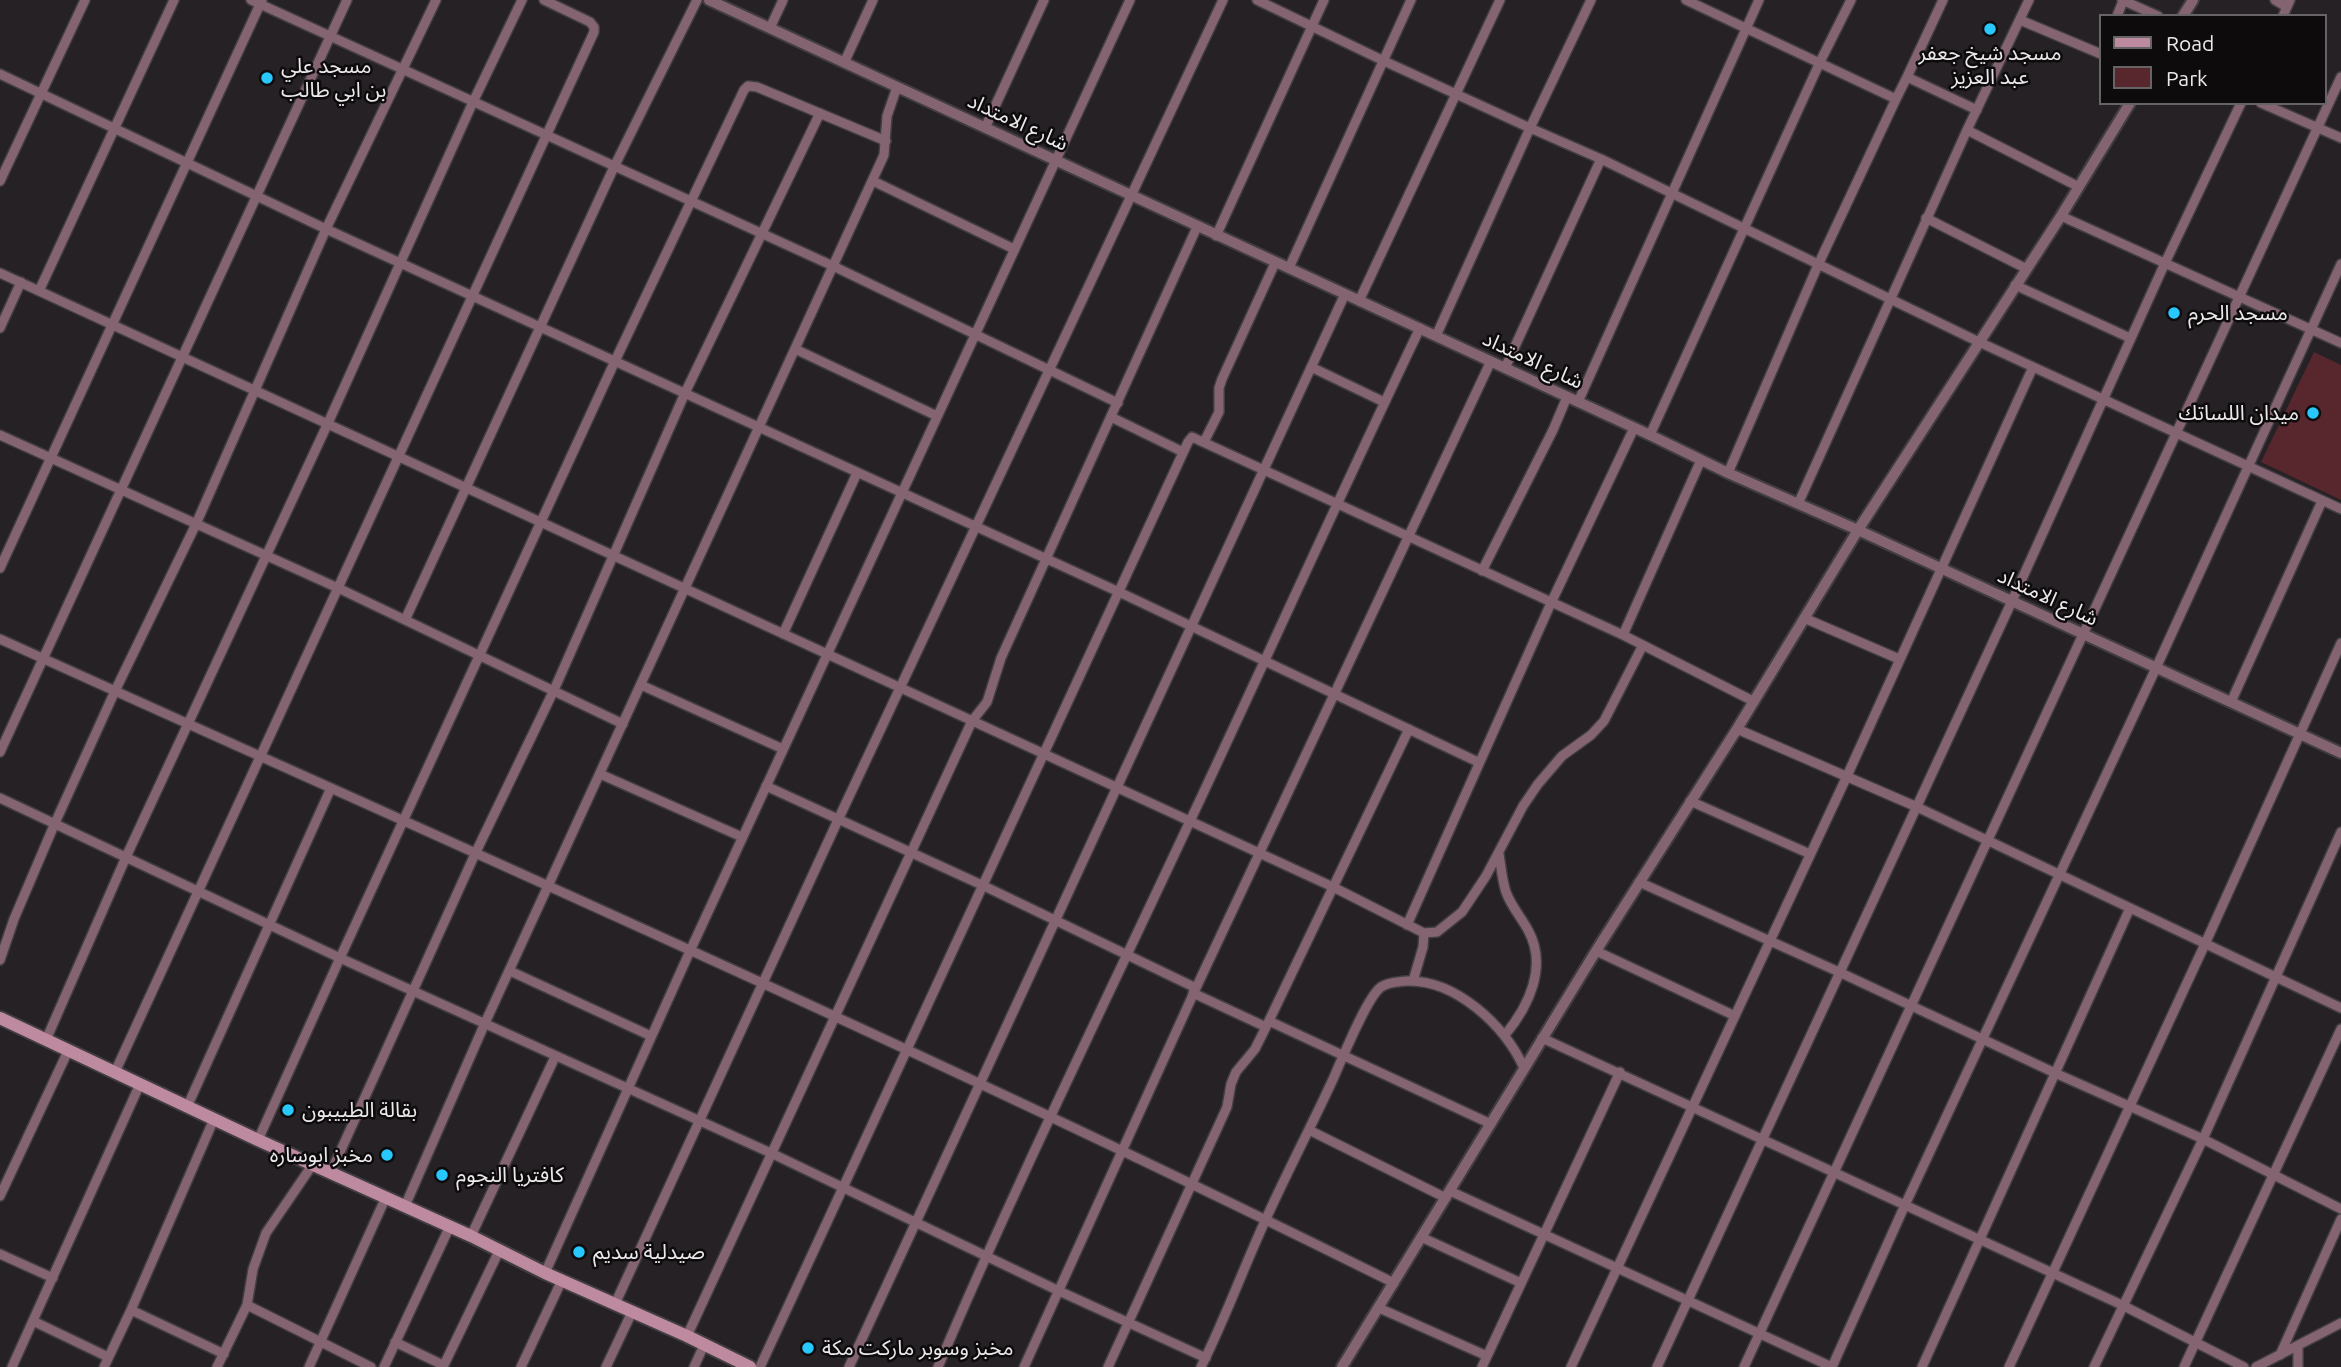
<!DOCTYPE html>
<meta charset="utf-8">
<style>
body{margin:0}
#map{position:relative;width:2341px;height:1367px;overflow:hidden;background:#252124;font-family:Ubuntu,sans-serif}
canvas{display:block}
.legend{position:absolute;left:2099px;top:14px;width:228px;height:91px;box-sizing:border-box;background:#0d0b0c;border:2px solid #666465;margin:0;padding:9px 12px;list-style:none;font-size:21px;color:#ebe9eb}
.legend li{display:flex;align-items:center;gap:14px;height:35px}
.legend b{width:35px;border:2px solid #666465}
</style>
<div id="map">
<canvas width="2341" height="1367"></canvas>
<ul class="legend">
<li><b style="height:9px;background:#be8aa0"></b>Road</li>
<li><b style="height:19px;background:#58272e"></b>Park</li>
</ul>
</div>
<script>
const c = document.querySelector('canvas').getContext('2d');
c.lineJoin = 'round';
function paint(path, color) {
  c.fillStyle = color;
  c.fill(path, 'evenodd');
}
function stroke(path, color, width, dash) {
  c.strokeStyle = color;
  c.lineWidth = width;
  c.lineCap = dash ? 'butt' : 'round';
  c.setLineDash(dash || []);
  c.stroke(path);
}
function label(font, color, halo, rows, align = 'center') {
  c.font = font + ' Ubuntu,"Noto Sans Arabic",sans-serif';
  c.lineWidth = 5;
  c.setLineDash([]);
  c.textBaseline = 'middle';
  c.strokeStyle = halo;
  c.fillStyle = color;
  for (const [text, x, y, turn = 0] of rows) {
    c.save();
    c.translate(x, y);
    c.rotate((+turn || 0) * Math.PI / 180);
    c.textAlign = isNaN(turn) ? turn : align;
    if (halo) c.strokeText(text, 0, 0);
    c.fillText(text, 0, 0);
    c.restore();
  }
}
paint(new Path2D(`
 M2314,352L2341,365V500L2261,462Z`), '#58272e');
const minor = new Path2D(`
 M251,0L833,266L1118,403
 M1257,0L1384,61L1530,128L1591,0
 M1686,0L1896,99L1907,77L1977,110
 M2122,0L2158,16
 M2275,0L2287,7
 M2117,16L2123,1
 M2283,16L2290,0
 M2020,20L2101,54
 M770,28L783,0
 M844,63L873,0
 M0,74L326,229L1119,592L1478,762
 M1907,77L1943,0
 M2261,103L2341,138
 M985,128L1044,0
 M1967,130L2079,187
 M0,181L85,0
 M873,181L1014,249
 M2061,216L2341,343
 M1926,218L2025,268
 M1216,236L1324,0
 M1289,268L1411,0
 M0,273L1333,887L1424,933L1437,932L1462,912L1486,876L1523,806L1538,784L1562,756L1591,735L1604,721L1643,645
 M2015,285L2130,338
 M39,291L174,0
 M1359,301L1500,0
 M0,328L21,282
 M1436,336L1530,128L1601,159L1979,342L2341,509
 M795,349L937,416
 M1311,367L1384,402
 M1505,368L1601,159
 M1578,402L1759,0
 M1111,417L1183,452
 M0,435L338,588L623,724
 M1650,435L1820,62L1851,0
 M1204,442L1219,412V388L1222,379L1275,263
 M1728,473L1818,265L1896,99
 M1798,504L1967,130L2029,0
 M0,568L262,0
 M1482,571L1553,430L1567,397
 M1804,618L1899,659
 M405,620L614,167L697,0
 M783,634L857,473
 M1623,635L1701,460
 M0,639C466,850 936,1055 1394,1283
 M641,685L783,749
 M2231,702L2322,501
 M1737,729L1917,807L2341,1008
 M0,752L347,0
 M600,774L742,837
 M766,786L984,886L1196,988
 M0,798L340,958L773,1154L1059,1291L1206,1358
 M1690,801L1810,854
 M1499,854C1501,866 1502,880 1506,892C1511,906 1521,917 1528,930C1548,966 1529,1006 1505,1035
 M1639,882L1839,972L2055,1073L2203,1139L2341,1209
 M1407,925L1551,603L1634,428
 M1596,951L1733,1015
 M0,960L14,919L55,823L115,691L196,524L326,229L436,0
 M510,971L651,1036
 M1413,981L1423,947L1424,933
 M1193,993L1266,1027
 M1269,1021L1491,1124
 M1542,1038L2122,1305L2244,1367
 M46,1040L126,857L328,423L473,102L522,0
 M115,1072L594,32V27L590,22L544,0
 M187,1107L331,788
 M1309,1130L1446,1198
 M258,1140L340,958L615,361L744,90L748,86L757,87L886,141
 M331,1172L475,854L554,690L685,393L820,113
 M1450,1191L1832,1367
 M0,1196L68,1051
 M405,1206L485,1023L884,155L887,116L897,87
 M471,1236L555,1057
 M1421,1237L1521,1283
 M0,1254L53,1278
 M545,1273L690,951L1130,0
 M615,1304L838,820L1223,0
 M247,1305L371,1367
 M1379,1308L1487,1356
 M131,1310L224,1354
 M33,1321L108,1357
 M687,1336L972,721L987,702L1001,658L1197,227
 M395,1342L443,1365
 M2298,1346V1367
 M2280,1355L2341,1219
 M12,1367L140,1084
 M104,1367L131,1310L214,1119
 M217,1367L247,1305L253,1269L266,1233L313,1164
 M309,1367L386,1197
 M384,1367L450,1226
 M443,1367L500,1249
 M521,1367L562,1280
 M606,1367L632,1312
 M694,1367L704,1345
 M760,1367L1188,442L1192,437L1623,635L1753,701
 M849,1367L1345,294
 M938,1367C1017,1181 1106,1001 1191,819C1268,655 1342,491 1420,328
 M1024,1367L1196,988L1491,361
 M1108,1367L1227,1107L1231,1084L1236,1072L1255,1049L1266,1027L1409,729
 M1201,1367C1225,1319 1243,1269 1265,1221C1287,1172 1312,1125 1334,1077C1342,1059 1367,997 1381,987C1388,982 1398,982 1406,981C1456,979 1505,1026 1524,1068
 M1482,1367L1620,1072
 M1571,1367L1847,776L2033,367
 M1657,1367L2012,601L2165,263L2241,103
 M1744,1367L2341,77
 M1832,1367L1905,1205L2156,668L2341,264
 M1922,1367L2130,908
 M2009,1367L2205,944L2341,643
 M2094,1367L2203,1139L2341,832
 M2184,1367L2341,1029
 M2256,1367L2341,1323`);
const tertiary = new Path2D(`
 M709,0L1650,435L1728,473L1858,530L2341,753
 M2183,16L2193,0
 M1342,1367L1596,951L1737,729L1858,530L2061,216L2130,103`);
const secondary = new Path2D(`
 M0,1018L258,1140L471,1236L545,1273L687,1336L750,1367`);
stroke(minor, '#413d40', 12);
stroke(tertiary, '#413d40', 14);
stroke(secondary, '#413d40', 16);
stroke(minor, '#856472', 9);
stroke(tertiary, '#856472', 10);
stroke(secondary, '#be8aa0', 12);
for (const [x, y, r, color] of [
 [1990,29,7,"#28c8ff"],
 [267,78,7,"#28c8ff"],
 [2174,313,7,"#28c8ff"],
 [2313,413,7,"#28c8ff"],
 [288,1110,7,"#28c8ff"],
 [387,1155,7,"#28c8ff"],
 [442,1175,7,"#28c8ff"],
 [579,1252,7,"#28c8ff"],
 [808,1348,7,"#28c8ff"]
]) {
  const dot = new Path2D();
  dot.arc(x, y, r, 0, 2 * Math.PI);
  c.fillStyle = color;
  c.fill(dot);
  stroke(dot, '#0d0b0c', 2.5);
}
label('21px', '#ebe9eb', '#0d0b0c', [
 ["مسجد شيخ جعفر",1990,53,"center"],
 ["عبد العزيز",1990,77,"center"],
 ["مسجد علي",281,66],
 ["بن ابي طالب",281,90],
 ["مسجد الحرم",2188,313],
 ["ميدان اللساتك",2299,413,"right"],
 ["بقالة الطييبون",302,1110],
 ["مخبز ابوساره",373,1155,"right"],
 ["كافتريا النجوم",456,1175],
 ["صيدلية سديم",593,1252],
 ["مخبز وسوبر ماركت مكة",822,1348]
], 'left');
label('21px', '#ebe9eb', '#0d0b0c', [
 ["شارع الامتداد",1018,122,25],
 ["شارع الامتداد",1533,360,25],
 ["شارع الامتداد",2048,597,25]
]);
</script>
